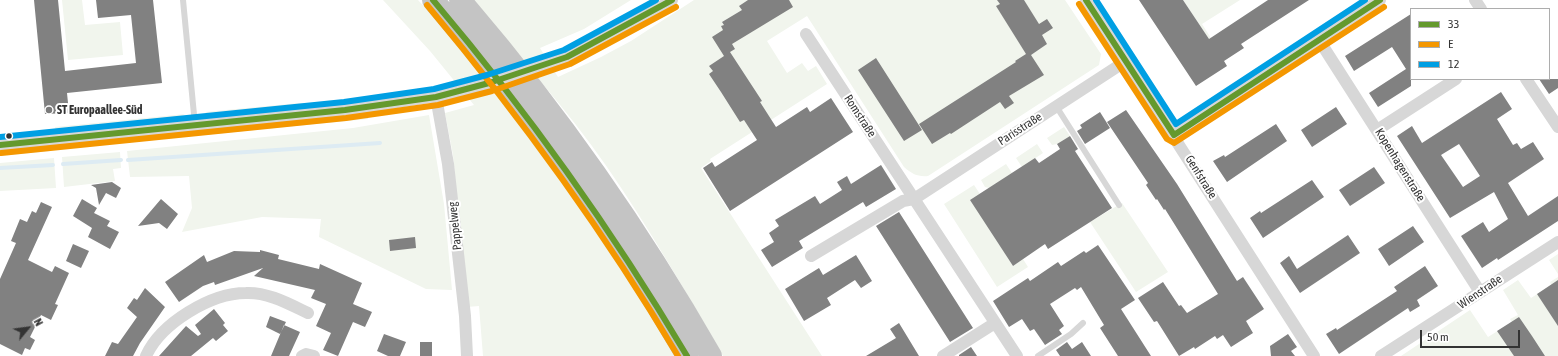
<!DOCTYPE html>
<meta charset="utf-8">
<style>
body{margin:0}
#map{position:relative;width:1558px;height:356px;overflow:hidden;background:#fff;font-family:"Asap Condensed",sans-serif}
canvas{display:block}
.legend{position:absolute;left:1410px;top:8px;width:140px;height:72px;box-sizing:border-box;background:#fff;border:1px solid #adadad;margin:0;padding:5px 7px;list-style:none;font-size:12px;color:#333}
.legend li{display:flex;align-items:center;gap:8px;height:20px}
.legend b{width:20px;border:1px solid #adadad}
.north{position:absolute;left:8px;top:308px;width:40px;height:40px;-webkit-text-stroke:3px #fff;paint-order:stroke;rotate:61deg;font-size:11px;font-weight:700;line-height:16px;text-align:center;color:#333}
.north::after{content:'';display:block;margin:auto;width:14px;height:18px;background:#333;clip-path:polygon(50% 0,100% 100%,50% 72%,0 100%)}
.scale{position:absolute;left:1420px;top:330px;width:100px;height:18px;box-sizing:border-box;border:2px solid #333;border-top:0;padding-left:5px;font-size:12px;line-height:14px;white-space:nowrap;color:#333;-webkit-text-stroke:3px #fff;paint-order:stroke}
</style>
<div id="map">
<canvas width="1558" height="356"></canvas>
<ul class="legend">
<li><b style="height:5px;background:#64992d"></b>33</li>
<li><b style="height:5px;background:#f49700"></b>E</li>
<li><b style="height:5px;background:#009fe3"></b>12</li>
</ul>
<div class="north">N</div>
<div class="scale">50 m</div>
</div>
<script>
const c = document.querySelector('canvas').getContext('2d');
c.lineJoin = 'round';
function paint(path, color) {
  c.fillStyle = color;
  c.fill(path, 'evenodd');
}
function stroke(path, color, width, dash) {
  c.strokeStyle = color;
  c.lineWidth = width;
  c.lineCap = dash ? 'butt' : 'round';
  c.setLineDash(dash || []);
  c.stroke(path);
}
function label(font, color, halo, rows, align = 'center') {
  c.font = font + ' "Asap Condensed",sans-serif';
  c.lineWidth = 4;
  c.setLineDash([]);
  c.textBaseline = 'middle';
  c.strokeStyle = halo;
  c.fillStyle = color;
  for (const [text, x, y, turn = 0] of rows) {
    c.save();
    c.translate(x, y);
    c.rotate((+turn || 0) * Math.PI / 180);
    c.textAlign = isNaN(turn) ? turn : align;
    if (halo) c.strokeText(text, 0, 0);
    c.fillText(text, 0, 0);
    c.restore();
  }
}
paint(new Path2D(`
 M62,0H82L85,25L120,22L123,55L68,60Z
 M383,0H418L477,65L585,210L677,356H483L479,306L467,307L453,155L445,113L474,105L430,51Z
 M471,0H631L584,29L540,48L558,77L601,57L631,41L694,0H1065L1101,54L1099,65L928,176C918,177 912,174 904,167L807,16L767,41L787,73L802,63L808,71L816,66L827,84L710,159L711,161L701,168L822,356H723C686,292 649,228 607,167C566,108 517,54 471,0Z
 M1183,0H1240L1202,24L1223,57L1221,58Z
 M299,103H323L211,115L205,112Z
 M185,114L180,117L56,130L55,127Z
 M429,115L444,204L452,290L426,289L319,237L321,219L262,217L182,232L192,208L189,176L130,177L127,151L353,128Z
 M368,116V119L152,140V137Z
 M1064,127L1070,136L1057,144L1052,145L1047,138Z
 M1037,144L1043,153L1022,167L1016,158Z
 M51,147V151L0,156V152Z
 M120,152L121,168L113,169L115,181L64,187L62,157Z
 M54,158L56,188L0,191V163Z
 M1006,164L1012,173L989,188L985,187L981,180Z
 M974,185L980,194L971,200L1013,266L1023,259L1028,267L997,287L944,204Z
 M1122,203L1168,272L1136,292L1090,222Z
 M1558,254V274L1549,260Z
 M1558,277V356H1401L1470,310L1488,337L1512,322L1510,319L1518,315L1503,290L1518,280L1531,298L1551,285L1550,282Z`), '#f1f5ed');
stroke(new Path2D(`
 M128,160L380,143
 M63,164L121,160
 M0,168L53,165`), '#ddebf3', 4);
paint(new Path2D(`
 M34,0H58L65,71L136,63L131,15L98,18L96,0H153L162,83L67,93L69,113L45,114Z
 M748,0H789L793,7L732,44L735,49L730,52L762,101L760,102L776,127L807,107L810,112L831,98L853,132L730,211L703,168L712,162L715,167L757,140L744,120L740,122L721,92L709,74L713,71L709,66L724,56L712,37L723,30L721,26L724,25L722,22L742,10L739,6Z
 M997,0H1024L1039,24L1047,19L1053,28L1042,35L1047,44L1031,55L1044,75L1009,96L1014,103L1005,109L1000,102L951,134L950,133L932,144L919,124L1016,62L1015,61L1026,54L996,6L1000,4Z
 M1139,0H1183L1209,39L1268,0H1309L1241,44L1244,48L1224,61L1227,66L1196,86Z
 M1411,14V86L1378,107L1369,93L1406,69L1392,47L1354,71L1345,56Z
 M876,58L922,130L904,141L858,70Z
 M1539,79H1558V88L1549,94Z
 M1501,92L1512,109L1497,119L1513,145L1517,143L1521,149L1533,142L1544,159L1508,183L1528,216L1558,196V221L1498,260L1497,258L1482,268L1461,236L1483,222L1489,232L1508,219L1494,192L1450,218L1397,136L1412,126L1422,143ZM1459,144L1480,176L1463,187L1441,155Z
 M1336,107L1347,124L1312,147L1301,130Z
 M1126,110L1177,184L1237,281L1243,277L1264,309L1246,321L1253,333L1231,347L1223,335L1217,339L1215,336L1195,349L1194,347L1179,356L1157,321L1154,322L1138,298L1163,282L1179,306L1181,305L1187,313L1218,294L1165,209L1164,210L1157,199L1156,200L1146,185L1148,183L1107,122Z
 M1100,112L1110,128L1085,144L1077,131L1082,128L1080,125Z
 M1276,124L1287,141L1227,182L1213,161L1224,155L1225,157Z
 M1070,136L1078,149L1075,151L1112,208L1048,249L1045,244L1013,266L970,200L1035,158L1039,163L1060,149L1057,144Z
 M881,165L896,189L866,207L863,202L799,241L803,248L772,267L761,250L774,242L769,233L779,226L775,220L815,196L820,204L842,190L837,182L847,176L851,184Z
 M1374,167L1385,183L1350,206L1339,190Z
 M1312,180L1324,197L1263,238L1250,218L1260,211L1261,213Z
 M112,182L121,188L116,198L106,193L99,205L96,188L91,185Z
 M82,199L97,208L94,213L110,221L107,226L119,232L110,249L88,237L92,228L73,216Z
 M161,199L178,214L167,229L159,223L138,226Z
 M41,202L52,207L28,260L52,272L55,266L69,273L55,304L58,305L51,320L41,315L30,337L35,340L30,350L25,348L22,355L0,344V279L16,243L11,241L20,219L27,222L32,211L36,213Z
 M899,212L973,328L950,342L876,226Z
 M1413,226L1424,242L1389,266L1378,249Z
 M1348,235L1360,253L1300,293L1280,263L1289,256L1297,269Z
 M415,237L416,248L390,251L389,240Z
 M73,244L89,251L81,268L66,261Z
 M1098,245L1135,300L1121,309L1151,356H1118L1100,328L1104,325L1081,287L1077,290L1075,288L1050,304L1064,326L1059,330L1062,334L1045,345L1034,329L1030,331L1022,319L1009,327L993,301L1028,278L1030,281L1058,262L1061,266L1084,251L1086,253Z
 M260,250L279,255L278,259L319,269L320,264L362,283L353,304L372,312L365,327L353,322L338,356L323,350L331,333L316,326L326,304L311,298L315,290L254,276L263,268L215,285L214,282L203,286L179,302L165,282L204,255L207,262L234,251L260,252Z
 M856,255L872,281L861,288L855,280L827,298L831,305L804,321L785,289L819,268L823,275Z
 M1425,266L1438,286L1417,300L1420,306L1410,312L1408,308L1339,354L1326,334L1336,328L1337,330L1397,291L1394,287Z
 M1558,280V326L1537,294Z
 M145,288L165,307L140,343L133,356H105L112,342L118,344L137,317L127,308L134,298L137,300Z
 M214,309L225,323L223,325L228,331L216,341L213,338L191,356H159L186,326L198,336L201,334L195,325Z
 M270,316L286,322L280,334L266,327Z
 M1519,317L1532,336L1545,356H1514L1497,331Z
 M899,323L919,356H866L896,338L890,329Z
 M284,325L300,332L289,356H271Z
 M384,334L406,342L400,356H388L377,351Z
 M1288,334L1297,347L1291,351L1295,356H1271L1270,346Z
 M420,342H432V356H420Z
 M1067,342L1072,349L1082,342L1091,356H1060L1056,350Z
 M971,347L977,356H959V355Z`), '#818181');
stroke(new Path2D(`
 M183,0L195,125
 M1056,106L1119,205
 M1038,356L1071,334L1083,323`), '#d7d7d7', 6);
stroke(new Path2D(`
 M1086,0L1314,356
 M1475,0L1481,9
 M806,34L1017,356
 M1319,40L1480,292
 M567,57L652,12L672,0
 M1526,79L1558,127
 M436,97L448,164L465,316L467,356
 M1377,130L1456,79
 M1174,135L1380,0
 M0,145L345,110L449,94
 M811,256L903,201L914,199L1126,61
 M146,356C161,323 211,293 246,293C268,292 289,304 308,313
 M302,356L306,354L314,356
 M943,356L995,323
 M1381,356L1558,242`), '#d7d7d7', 12);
stroke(new Path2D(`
 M433,0C529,111 614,229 687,356
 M460,0C555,110 639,230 711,356`), '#c4c4c4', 22);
stroke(new Path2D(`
 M449,94L489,83L567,57`), '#d7d7d7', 12);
stroke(new Path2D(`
 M433,0C528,112 612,230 687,356
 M1086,0L1174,135
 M1174,135L1380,0
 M0,145L345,110L436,97L489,83L567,57L672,0`), '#64992d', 6);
stroke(new Path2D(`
 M1079,4L1167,139L1174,143L1384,7
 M427,5C520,116 604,231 678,356
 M1,153L346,118L438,105L492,91L570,64L676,7`), '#f49700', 6);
stroke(new Path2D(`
 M1096,0L1176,124L1365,0
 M0,137L344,102L434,89L487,75L564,50L656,0`), '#009fe3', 6);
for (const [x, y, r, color] of [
 [49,110,4,"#7a7a7a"],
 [9,136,3.5,"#333"]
]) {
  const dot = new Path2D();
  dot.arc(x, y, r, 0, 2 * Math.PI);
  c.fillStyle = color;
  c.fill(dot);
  stroke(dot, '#fff', 1.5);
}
label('bold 12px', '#333', '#fff', [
 ["ST Europaallee-Süd",57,110]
], 'left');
label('12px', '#333', '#fff', [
 ["Romstraße",860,116,57],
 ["Parisstraße",1020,129,-33],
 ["Kopenhagenstraße",1400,165,58],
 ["Genfstraße",1201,177,58],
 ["Pappelweg",455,226,-96],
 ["Wienstraße",1480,292,-34]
]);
</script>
